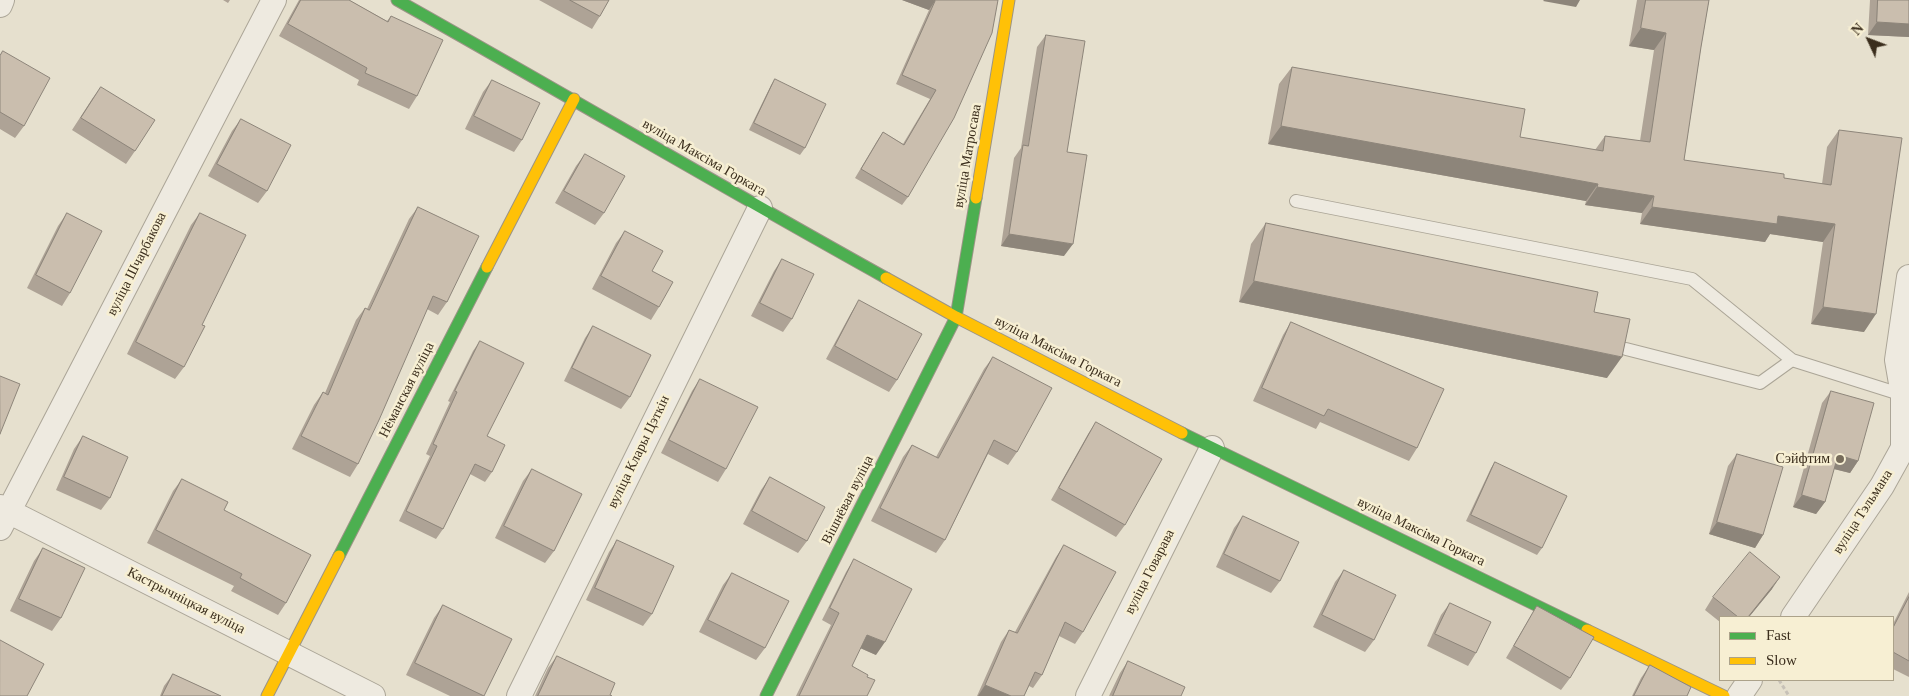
<!DOCTYPE html>
<meta charset="utf-8">
<style>
body{margin:0}
#map{position:relative;width:1909px;height:696px;overflow:hidden;background:#e6e0ce;font-family:"Times New Roman",serif}
canvas{display:block}
.legend{position:absolute;left:1719px;top:616px;width:175px;height:65px;box-sizing:border-box;background:#f7efd3;border:1px solid #aca28a;margin:0;padding:6px 9px;list-style:none;font-size:15px;color:#3b2e1d}
.legend li{display:flex;align-items:center;gap:10px;height:25px}
.legend b{width:25px;border:1px solid #aca28a}
.north{position:absolute;left:1844px;top:15px;width:50px;height:50px;-webkit-text-stroke:4px #f7efd3;paint-order:stroke;rotate:313deg;font-size:14px;font-weight:700;line-height:20px;text-align:center;color:#3b2e1d}
.north::after{content:'';display:block;margin:auto;width:18px;height:22px;background:#3b2e1d;clip-path:polygon(50% 0,100% 100%,50% 72%,0 100%)}
</style>
<div id="map">
<canvas width="1909" height="696"></canvas>
<ul class="legend">
<li><b style="height:6px;background:#4caf50"></b>Fast</li>
<li><b style="height:6px;background:#ffc107"></b>Slow</li>
</ul>
<div class="north">N</div>
</div>
<script>
const c = document.querySelector('canvas').getContext('2d');
c.lineJoin = 'round';
function stroke(path, color, width, dash) {
  c.strokeStyle = color;
  c.lineWidth = width;
  c.lineCap = dash ? 'butt' : 'round';
  c.setLineDash(dash || []);
  c.stroke(path);
}
function paint(path, color) {
  c.fillStyle = color;
  c.fill(path, 'evenodd');
}
function label(font, color, halo, rows, align = 'center') {
  c.font = font + ' "Times New Roman",serif';
  c.lineWidth = 5;
  c.setLineDash([]);
  c.textBaseline = 'middle';
  c.strokeStyle = halo;
  c.fillStyle = color;
  for (const [text, x, y, turn = 0] of rows) {
    c.save();
    c.translate(x, y);
    c.rotate((+turn || 0) * Math.PI / 180);
    c.textAlign = isNaN(turn) ? turn : align;
    if (halo) c.strokeText(text, 0, 0);
    c.fillText(text, 0, 0);
    c.restore();
  }
}
const lane = new Path2D(`
 M1296,201L1692,279L1792,360
 M1626,349L1760,383L1792,360L1903,395`);
const street = new Path2D(`
 M0,5L2,0
 M0,507L373,696
 M0,528L274,0
 M1793,617L1882,486L1903,448V395L1897,360L1909,277
 M519,696L760,208
 M1088,696L1212,448
 M1739,696L1750,680`);
const fast = new Path2D(`
 M397,0C561,92 722,187 886,278
 M1182,433L1587,630
 M339,556L487,267
 M766,696L956,317L976,198`);
const slow = new Path2D(`
 M976,198L1009,0
 M487,267L574,99
 M886,278L956,317L1182,433
 M1587,630L1724,696
 M267,696L339,556`);
stroke(lane, '#aba597', 14);
stroke(street, '#aba597', 26);
stroke(fast, '#9b9486', 13);
stroke(slow, '#9b9486', 13);
stroke(new Path2D(`
 M1779,680L1789,696`), '#c7c1b7', 3, [4, 2.5]);
stroke(lane, '#eeeae0', 12);
stroke(street, '#eeeae0', 24);
stroke(fast, '#4caf50', 11);
stroke(slow, '#ffc107', 11);
paint(new Path2D(`
 M223,0H230L228,3Z
 M299,0H349L387,21L391,16L417,96L409,109L357,85L359,80L279,36Z
 M539,0H609L600,16L592,29Z
 M902,0H998L908,197L902,205L855,178L877,141L883,132L903,144L930,99L896,84L929,10Z
 M1637,0H1709L1701,47L1684,160L1784,178L1822,184L1827,147L1839,130L1864,332L1811,324L1823,242L1770,234L1765,242L1640,224L1642,213L1585,205L1586,201L1268,144L1279,84L1292,67L1520,137L1595,150L1605,136L1640,141L1654,50L1629,46Z
 M1870,0H1909V37L1868,35Z
 M1046,35L1067,152L1064,256L1001,246L1014,158L1021,148L1037,47Z
 M3,51L24,126L15,138L0,129V55Z
 M775,79L805,148L800,155L749,130L771,85Z
 M492,80L522,140L514,152L465,129L483,92Z
 M101,87L135,151L126,164L72,130L92,99Z
 M241,119L267,191L258,203L208,176L232,131Z
 M585,154L604,213L595,225L555,203L576,166Z
 M418,207L447,302L438,315L427,309L358,464L350,477L292,449L314,405L323,392L325,393L356,320L365,308L367,309L409,219Z
 M67,213L70,293L62,306L27,288L58,226Z
 M200,213L184,367L175,379L127,354L191,225Z
 M1266,223L1594,312L1607,378L1239,302L1251,244Z
 M625,231L652,271L659,307L651,320L592,289L616,243Z
 M782,259L792,319L783,332L751,316L774,271Z
 M859,300L897,380L889,392L826,359L851,313Z
 M1291,322L1417,448L1409,461L1320,422L1316,429L1253,401L1283,335Z
 M593,326L630,397L621,409L564,381L585,338Z
 M480,341L487,436L492,472L485,482L470,474L443,529L436,539L399,521L430,456L426,454L450,402L448,401L473,351Z
 M993,357L1017,452L1008,465L988,454L945,540L936,553L871,521L903,457L912,445L936,457L984,369Z
 M700,379L726,469L718,482L661,453L692,391Z
 M1831,391L1858,461L1850,473L1834,469L1825,502L1816,514L1793,507L1822,403Z
 M1096,422L1125,525L1116,537L1051,500L1088,434Z
 M83,436L110,498L101,510L56,490L74,449Z
 M1737,454L1763,535L1755,548L1709,534L1728,466Z
 M1495,462L1542,548L1537,555L1466,521L1491,468Z
 M532,469L554,551L545,563L495,538L523,481Z
 M770,477L807,541L798,553L743,524L761,490Z
 M182,479L224,510L286,603L278,615L231,591L234,586L147,543L173,491Z
 M1243,516L1280,581L1271,593L1216,567L1234,528Z
 M617,540L652,614L643,626L586,600L609,552Z
 M1064,545L1083,632L1075,644L1059,636L1042,675L1033,688L1029,686L1024,696H977L1001,642L1009,630L1015,632L1056,557Z
 M43,548L61,618L52,631L10,611L34,561Z
 M854,559L876,655L860,648L852,666L867,677V696H796L831,625L822,620L846,572Z
 M1344,570L1374,640L1365,652L1313,627L1335,582Z
 M732,573L765,648L756,660L699,632L723,585Z
 M1772,589L1749,617H1720V622L1705,610L1713,597Z
 M1909,592V677L1893,669V624Z
 M1450,603L1476,653L1468,666L1427,646L1441,615Z
 M443,605L484,696H450L406,675L434,618Z
 M1537,606L1570,678L1561,690L1506,658L1529,619Z
 M557,656L610,695L612,696H535L548,668Z
 M1128,661L1181,696H1109L1120,673Z
 M1650,665L1687,696H1632L1641,678Z
 M173,674L221,696H160L164,686Z`), '#aea396');
paint(new Path2D(`
 M902,0H933L935,1L929,10Z
 M1544,0H1580L1576,7L1543,1Z
 M1877,22L1909,24V37L1868,35Z
 M1641,28L1666,33L1654,50L1629,46Z
 M1281,126L1598,184L1586,201L1268,144Z
 M1597,187L1654,196L1642,213L1585,205Z
 M1652,207L1778,216L1835,224L1823,242L1770,234L1765,242L1640,224Z
 M1009,234L1073,244L1064,256L1001,246Z
 M1254,281L1622,357L1607,378L1239,302Z
 M1823,307L1876,314L1864,332L1811,324Z
 M1838,455L1858,461L1850,473L1830,468Z
 M1802,495L1825,502L1816,514L1793,507Z
 M1717,522L1763,535L1755,548L1709,534Z
 M1780,577L1772,589L1749,617H1748Z
 M867,635L885,642L876,655L858,647Z
 M985,685L1011,696H978Z`), '#8d857a');
const building = new Path2D(`
 M301,0H349L388,22L391,16L443,40L417,96L365,73L367,68L288,24Z
 M570,0H609L600,16Z
 M933,0H998L992,33L954,118L908,197L861,169L883,132L904,145L936,90L902,75L935,1Z
 M1646,0H1709L1701,47L1684,160L1784,174V178L1831,185L1839,130L1902,138L1876,314L1823,307L1835,224L1778,216L1777,224L1652,207L1654,196L1597,187L1598,184L1281,126L1292,67L1525,109L1520,137L1603,151L1605,136L1650,142L1666,33L1641,28Z
 M1878,0H1909V24L1877,22Z
 M1046,35L1085,41L1067,152L1087,155L1073,244L1009,234L1023,145L1028,146Z
 M3,51L50,78L24,126L0,112V56Z
 M775,79L826,104L805,148L754,123Z
 M492,80L540,103L522,140L474,116Z
 M101,87L155,120L135,151L81,118Z
 M241,119L291,145L267,191L217,164Z
 M585,154L625,176L604,213L564,191Z
 M418,207L479,236L447,302L433,296L379,420L358,464L301,436L323,392L328,395L365,308L369,310Z
 M67,213L102,231L70,293L36,275Z
 M200,213L246,235L202,325L205,326L184,367L136,342Z
 M1266,223L1598,292L1594,312L1630,319L1622,357L1254,281Z
 M625,231L663,251L652,271L673,282L659,307L601,276Z
 M782,259L814,274L792,319L760,303Z
 M859,300L922,334L897,380L835,346Z
 M1291,322L1444,389L1417,448L1328,409L1324,416L1262,388Z
 M593,326L651,355L630,397L572,368Z
 M480,341L524,363L487,436L505,445L492,472L475,464L443,529L406,511L437,446L433,444L457,392L455,391Z
 M993,357L1052,388L1017,452L994,440L945,540L880,508L912,445L938,458Z
 M0,376L20,384L0,434Z
 M700,379L758,407L726,469L669,440Z
 M1831,391L1874,403L1858,461L1838,455L1825,502L1802,495Z
 M1096,422L1162,459L1125,525L1059,488Z
 M83,436L128,457L110,498L64,477Z
 M1737,454L1783,467L1763,535L1717,522Z
 M1495,462L1567,496L1542,548L1471,515Z
 M532,469L582,494L554,551L504,526Z
 M770,477L825,507L807,541L752,511Z
 M182,479L228,502L224,510L311,555L286,603L240,578L242,574L156,530Z
 M1243,516L1299,542L1280,581L1224,554Z
 M617,540L674,566L652,614L595,588Z
 M1064,545L1116,572L1083,632L1065,622L1042,675L1035,672L1024,696H1011L985,685L1009,630L1017,633Z
 M43,548L85,568L61,618L19,599Z
 M1750,552L1780,577L1748,617H1738L1713,597Z
 M854,559L912,589L885,642L867,635L852,666L868,675L867,677L875,680L867,696H799L839,613L830,608Z
 M1344,570L1396,595L1374,640L1322,615Z
 M732,573L789,601L765,648L708,620Z
 M1909,597V661L1893,652V628Z
 M1450,603L1491,622L1476,653L1435,634Z
 M443,605L512,639L484,696L415,663Z
 M1537,606L1594,637L1570,678L1514,646Z
 M0,640L44,664L27,696H0Z
 M557,656L615,683L610,695L612,696H538Z
 M1128,661L1185,687L1181,696H1113Z
 M1650,665L1691,687L1687,696H1634Z
 M173,674L221,696H162Z`);
paint(building, '#cabeae');
stroke(building, '#8d857a', 1);
for (const [x, y, r, color] of [
 [1840,459,5,"#776c5b"]
]) {
  const dot = new Path2D();
  dot.arc(x, y, r, 0, 2 * Math.PI);
  c.fillStyle = color;
  c.fill(dot);
  stroke(dot, '#f7efd3', 2);
}
label('14px', '#3b2e1d', '#f7efd3', [
 ["вуліца Матросава",968,156,-80],
 ["вуліца Максіма Горкага",704,158,30],
 ["вуліца Шчарбакова",137,264,-63],
 ["вуліца Максіма Горкага",1058,352,27],
 ["Нёманская вуліца",407,390,-63],
 ["вуліца Клары Цэткін",639,452,-64],
 ["Вішнёвая вуліца",848,500,-63],
 ["вуліца Тэльмана",1863,512,-57],
 ["вуліца Максіма Горкага",1421,532,26],
 ["вуліца Говарава",1150,572,-63],
 ["Кастрычніцкая вуліца",186,601,27]
]);
label('14px', '#3b2e1d', '#f7efd3', [
 ["Сэйфтим",1830,459]
], 'right');
</script>
